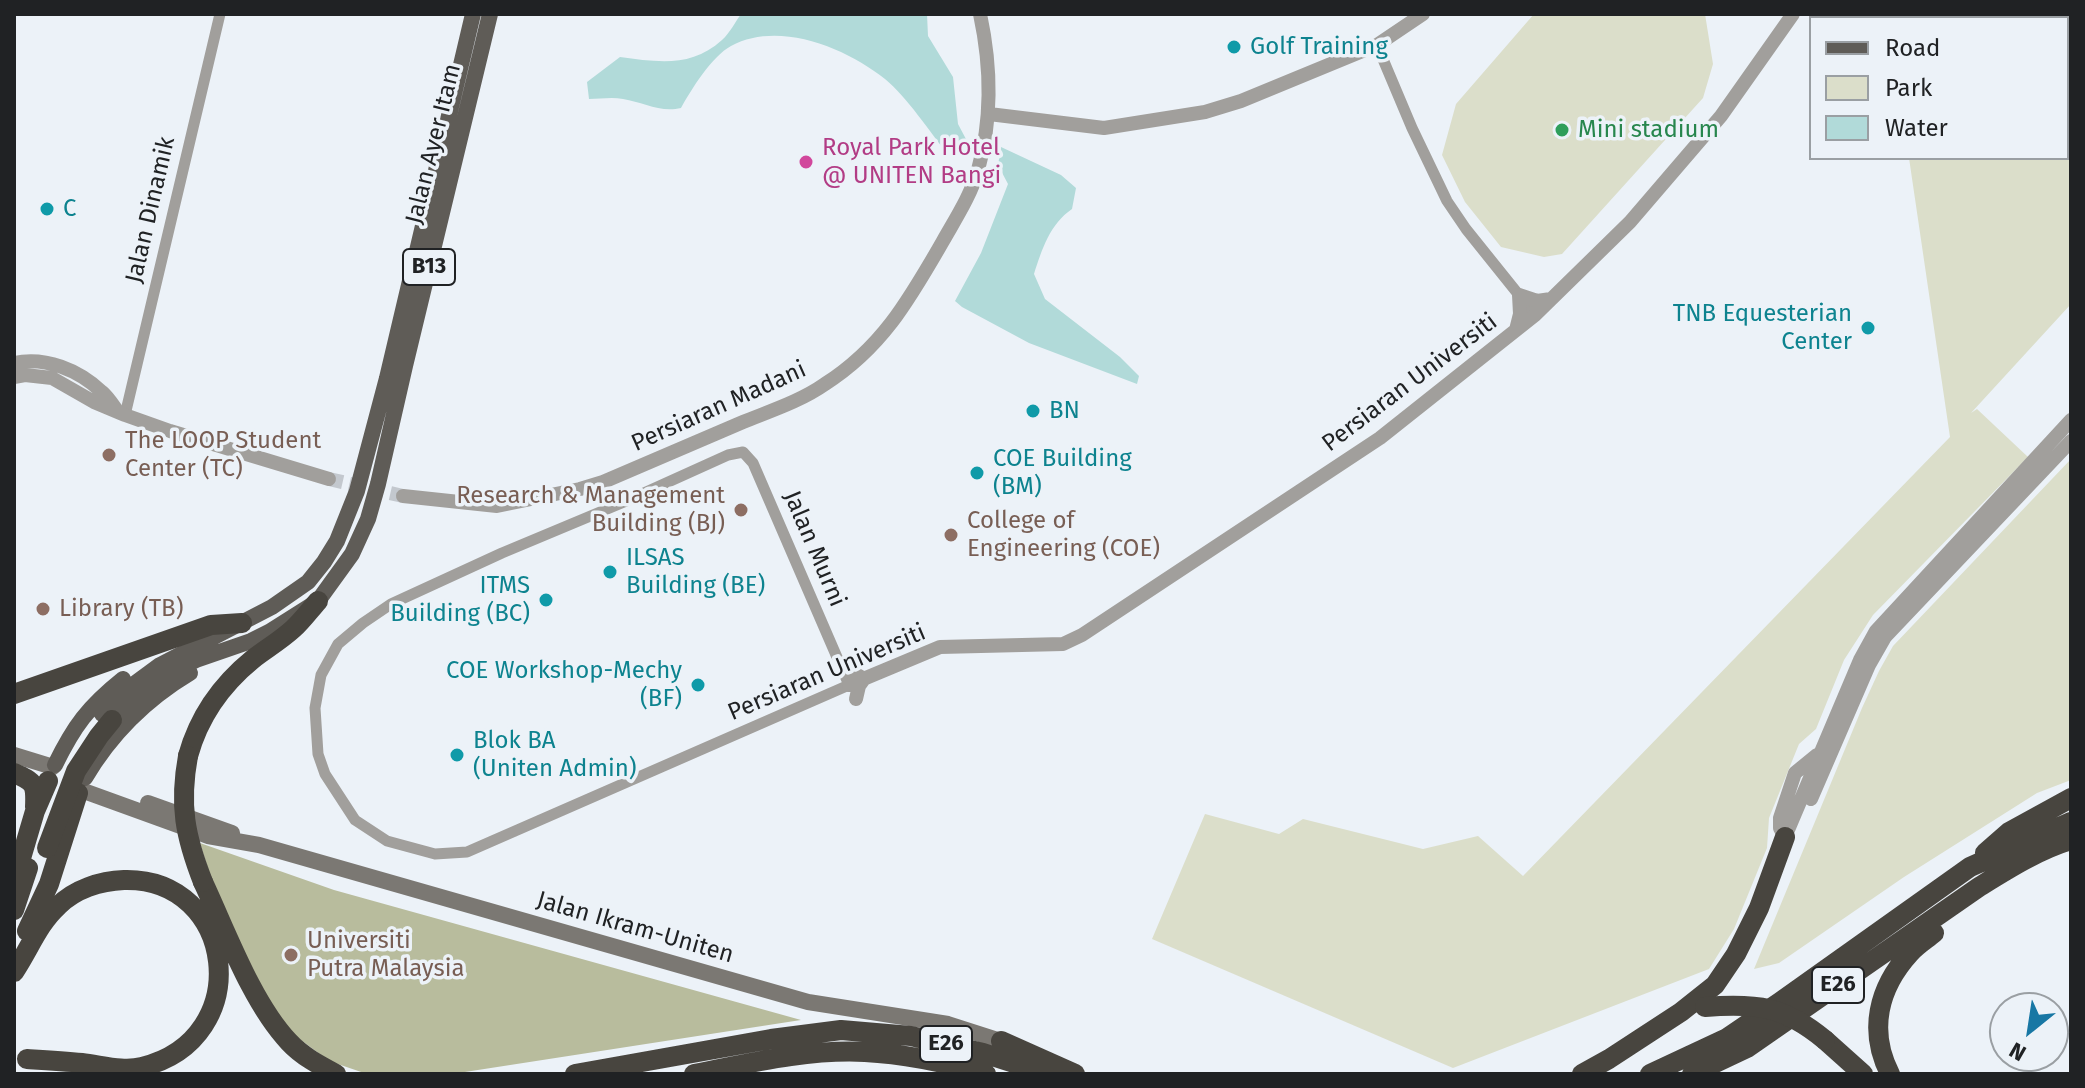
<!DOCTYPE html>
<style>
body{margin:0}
#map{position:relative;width:2085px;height:1088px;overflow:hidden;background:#ecf2f8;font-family:"Fira Sans",sans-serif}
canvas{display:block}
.frame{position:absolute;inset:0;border:16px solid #202224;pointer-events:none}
.legend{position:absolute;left:1809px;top:16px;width:260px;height:144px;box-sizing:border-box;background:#ecf2f8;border:2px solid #9a9fa3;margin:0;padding:10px 14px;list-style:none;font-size:24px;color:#202224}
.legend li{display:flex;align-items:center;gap:16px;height:40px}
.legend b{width:40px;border:2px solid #9a9fa3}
.north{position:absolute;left:1989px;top:992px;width:80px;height:80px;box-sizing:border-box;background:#ecf2f8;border:2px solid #9a9fa3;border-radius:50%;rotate:210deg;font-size:22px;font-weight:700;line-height:32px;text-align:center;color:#202224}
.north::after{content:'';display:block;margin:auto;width:28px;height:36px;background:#1877a4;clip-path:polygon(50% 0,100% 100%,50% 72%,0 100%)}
</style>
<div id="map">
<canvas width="2085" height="1088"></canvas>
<div class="frame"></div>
<ul class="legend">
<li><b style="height:10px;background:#5f5c57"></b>Road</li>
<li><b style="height:22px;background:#dbdeca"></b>Park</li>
<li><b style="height:22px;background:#b1dad9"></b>Water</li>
</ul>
<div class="north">N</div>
</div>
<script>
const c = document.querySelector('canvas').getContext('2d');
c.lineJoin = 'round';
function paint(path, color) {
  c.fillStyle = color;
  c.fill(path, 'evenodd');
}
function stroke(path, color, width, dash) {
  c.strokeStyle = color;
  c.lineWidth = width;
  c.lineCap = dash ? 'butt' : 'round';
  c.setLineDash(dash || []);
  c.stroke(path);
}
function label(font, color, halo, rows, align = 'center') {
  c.font = font + ' "Fira Sans",sans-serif';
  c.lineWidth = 7;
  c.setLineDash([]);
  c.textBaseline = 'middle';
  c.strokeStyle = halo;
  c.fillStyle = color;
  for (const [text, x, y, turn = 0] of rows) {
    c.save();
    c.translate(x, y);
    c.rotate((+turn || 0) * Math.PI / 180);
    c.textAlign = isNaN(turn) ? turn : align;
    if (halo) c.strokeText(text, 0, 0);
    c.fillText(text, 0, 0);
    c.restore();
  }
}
paint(new Path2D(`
 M1534,14H1705L1713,64L1703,98L1562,254L1544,257L1501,247L1465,202L1442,155L1456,104Z
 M1887,14H2071V304L1971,413L1977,409L2028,457L1873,615L1844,660L1816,729L1799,744L1769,818L1767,848L1734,929L1709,969L1453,1068L1152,939L1205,814L1279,834L1303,819L1423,849L1478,836L1523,876L1950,437L1909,158H2067V18H1888Z
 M2071,459V780L2037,793L1904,877L1779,963L1754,969L1862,708L1879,671L1893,646Z`), '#dbdeca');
paint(new Path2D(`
 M200,843L334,890L801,1020L452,1074H367L329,1061L293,1034L268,1004L213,885Z`), '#b8bc9d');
paint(new Path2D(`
 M741,14H927L928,36L953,77L958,124L967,141L963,155H948C931,133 906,96 885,79C846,48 779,20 731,46C712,56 691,90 681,108C660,113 643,102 623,99C612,97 600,99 589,99L587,82L620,57C658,62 691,68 722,40C730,33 735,22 741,14Z
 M1001,147L1061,175L1076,188L1072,209C1050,224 1042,249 1034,274L1045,299L1120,357L1139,376L1137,384L1029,343L962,307L955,301L981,253L1008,184L998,165Z`), '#b1dad9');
stroke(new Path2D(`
 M329,479L403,496`), '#c3c8ce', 14, [14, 7]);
stroke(new Path2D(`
 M1377,45L1412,128L1447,201L1466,229L1535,315
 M125,415L220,14
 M743,452L753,463L849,685L467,852L435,854L387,841L355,820L325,774L318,754L315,708L321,675L338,644L363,623L391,604L502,553L624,502L728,455Z`), '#a19f9c', 11);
stroke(new Path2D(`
 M989,114L1104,128L1205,112L1241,101L1377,45L1423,14
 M1516,330L1520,314L1519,295L1537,301L1551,299
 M14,363C45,356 79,370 102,392C108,397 113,405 118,412
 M14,377L25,375L52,378L94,402L125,415L170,431L329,479
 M403,496L497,506L580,489L603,482C650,462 696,442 743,422C770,411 801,401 825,384C883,347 910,298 943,241C956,218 971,195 978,170C992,120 991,65 980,14
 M841,665L864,679
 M849,685L940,647L1063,644L1082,635L1380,438L1535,315L1630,222L1721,116L1793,14
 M856,699L859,686L864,679
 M1811,799L1869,665L1885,637L2071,441
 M1785,837L1860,660L1876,631L2071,420
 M1785,837L1780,828V818L1795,773L1817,755`), '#a19f9c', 14);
stroke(new Path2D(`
 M14,755L53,767
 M81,790L208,836L259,845L808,1002L948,1024L1001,1041
 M148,803L232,833`), '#7b7873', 16);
stroke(new Path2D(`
 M102,714L122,693L160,665L272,607L308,582L324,562L337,541L357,491L387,378L473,14
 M112,720L129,702L171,672L196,660L251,641L269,632L318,601L352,554L368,519L378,484L405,366L490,14
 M55,765C74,726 88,707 123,679
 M85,778C111,734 145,700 190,673`), '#5f5c57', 16);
stroke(new Path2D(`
 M14,694L211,625L242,623
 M188,756C199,716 221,685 253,659C266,649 281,640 293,629C302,621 310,610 318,601
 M14,773C35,782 36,784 35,807
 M1985,853L2009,832L2071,798
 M14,882L35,811L48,781
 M203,882C226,931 252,1003 289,1042C302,1056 319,1065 336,1074
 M14,910L28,868
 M27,931L49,884L78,793
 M14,972C29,950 38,924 58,906C75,889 100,881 124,880C236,877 257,1039 142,1067C123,1072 101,1065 82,1063C64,1061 45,1060 27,1059
 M1825,1040L1863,1074
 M1001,1041L1075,1074
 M575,1074L771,1039L841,1030L911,1036L983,1053L1048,1074
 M694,1074C750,1063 808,1049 865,1052C906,1054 947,1063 986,1074
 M1582,1074L1609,1059L1681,1012L1715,985L1736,954L1759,908L1785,837
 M1650,1074L1727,1038L1780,1002L1970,867L2071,822
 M1692,1074L1747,1048L1979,887C2008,869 2038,850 2071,840
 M1890,1074C1868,1031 1878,988 1910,953C1917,945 1927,939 1934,933`), '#48453f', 20);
stroke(new Path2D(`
 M188,756C179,805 185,836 203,882
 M47,848L76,771L99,736L112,720
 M1705,1007C1757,1003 1784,1006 1825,1040`), '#48453f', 20);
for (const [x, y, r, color] of [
 [1234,47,8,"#0f9aa8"],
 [1562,130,8,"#2e9e5b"],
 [806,162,8,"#d1479c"],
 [47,209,8,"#0f9aa8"],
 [1868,328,8,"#0f9aa8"],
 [1033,411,8,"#0f9aa8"],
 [109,455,8,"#8d6e63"],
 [977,473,8,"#0f9aa8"],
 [741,510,8,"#8d6e63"],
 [951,535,8,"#8d6e63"],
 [610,572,8,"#0f9aa8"],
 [546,600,8,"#0f9aa8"],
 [43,609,8,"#8d6e63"],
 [698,685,8,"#0f9aa8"],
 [457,755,8,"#0f9aa8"],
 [291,955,8,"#8d6e63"]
]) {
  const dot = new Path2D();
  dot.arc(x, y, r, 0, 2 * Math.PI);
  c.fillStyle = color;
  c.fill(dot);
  stroke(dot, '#ecf2f8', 3);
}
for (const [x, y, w] of [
 [429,267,52],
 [1838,985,52],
 [946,1044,52]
]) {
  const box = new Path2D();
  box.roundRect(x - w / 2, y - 18, w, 36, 6);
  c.fillStyle = '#ecf2f8';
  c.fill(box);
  stroke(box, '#202224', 2);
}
label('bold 22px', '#202224', null, [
 ["B13",429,267],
 ["E26",1838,985],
 ["E26",946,1044]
]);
label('24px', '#0d838f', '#ecf2f8', [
 ["Golf Training",1250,47],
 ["C",63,209],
 ["TNB Equesterian",1852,314,"right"],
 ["Center",1852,342,"right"],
 ["BN",1049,411],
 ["COE Building",993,459],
 ["(BM)",993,487],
 ["ILSAS",626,558],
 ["Building (BE)",626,586],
 ["ITMS",530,586,"right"],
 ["Building (BC)",530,614,"right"],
 ["COE Workshop-Mechy",682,671,"right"],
 ["(BF)",682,699,"right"],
 ["Blok BA",473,741],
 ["(Uniten Admin)",473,769]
], 'left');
label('24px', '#27864d', '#ecf2f8', [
 ["Mini stadium",1578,130]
], 'left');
label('24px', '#202224', '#ecf2f8', [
 ["Jalan Ayer Itam",434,144,-76],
 ["Jalan Dinamik",151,210,-77],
 ["Persiaran Universiti",1410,383,-37],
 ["Persiaran Madani",719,407,-24],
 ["Jalan Murni",814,549,67],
 ["Persiaran Universiti",827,673,-23],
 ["Jalan Ikram-Uniten",635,928,16]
]);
label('24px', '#b23c85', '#ecf2f8', [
 ["Royal Park Hotel",822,148],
 ["@ UNITEN Bangi",822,176]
], 'left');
label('24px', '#785e54', '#ecf2f8', [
 ["The LOOP Student",125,441],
 ["Center (TC)",125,469],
 ["Research & Management",725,496,"right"],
 ["Building (BJ)",725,524,"right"],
 ["College of",967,521],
 ["Engineering (COE)",967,549],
 ["Library (TB)",59,609],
 ["Universiti",307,941],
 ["Putra Malaysia",307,969]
], 'left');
</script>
